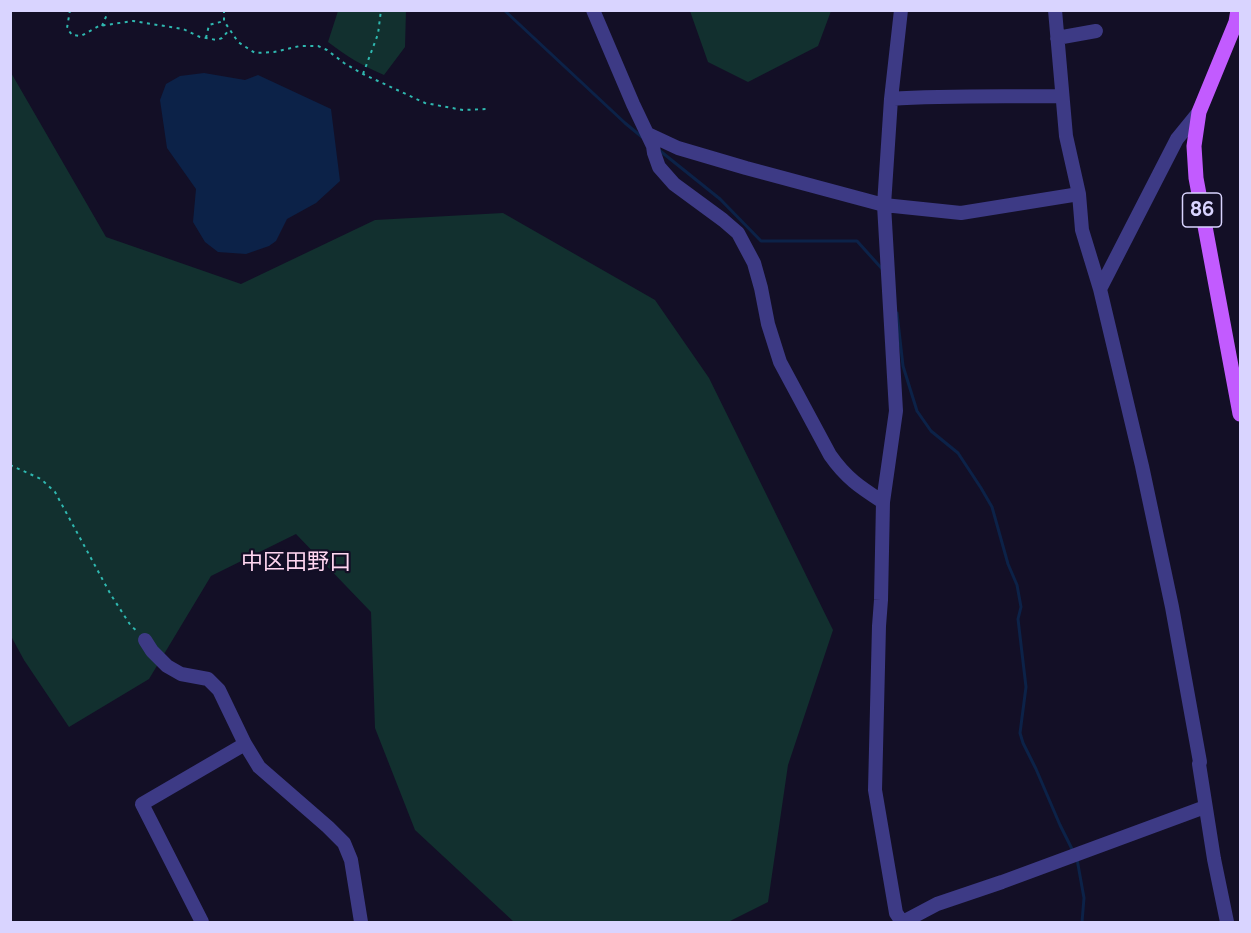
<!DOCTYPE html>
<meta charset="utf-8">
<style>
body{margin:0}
#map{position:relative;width:1251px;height:933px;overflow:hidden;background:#130f26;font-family:Raleway,sans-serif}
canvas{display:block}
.frame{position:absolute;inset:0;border:12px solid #d9d4ff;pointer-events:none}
</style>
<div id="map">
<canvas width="1251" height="933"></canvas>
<div class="frame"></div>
</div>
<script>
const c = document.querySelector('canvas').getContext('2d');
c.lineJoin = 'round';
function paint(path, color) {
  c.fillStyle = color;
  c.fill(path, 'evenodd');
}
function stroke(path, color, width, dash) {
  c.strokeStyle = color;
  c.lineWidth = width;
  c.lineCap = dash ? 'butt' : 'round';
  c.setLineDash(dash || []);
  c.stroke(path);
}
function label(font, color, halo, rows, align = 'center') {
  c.font = font + ' Raleway,"Noto Sans JP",sans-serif';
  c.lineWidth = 4.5;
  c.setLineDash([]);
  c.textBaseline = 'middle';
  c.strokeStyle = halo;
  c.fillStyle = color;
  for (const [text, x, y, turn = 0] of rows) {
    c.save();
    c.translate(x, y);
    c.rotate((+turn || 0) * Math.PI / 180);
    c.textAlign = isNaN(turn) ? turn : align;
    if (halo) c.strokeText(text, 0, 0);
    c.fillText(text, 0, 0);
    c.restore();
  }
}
paint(new Path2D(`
 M406,10L405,47L384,75C363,66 346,56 328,42L338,11Z
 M690,11V10L831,11L818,46L748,82L708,62Z
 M10,71L106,237L241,284L375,220L503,213L655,300L709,378L833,630L788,765L768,902L728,922H514L415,830L375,728L371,612L296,534L211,576L149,679L69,727L24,660L11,636Z`), '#12302f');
paint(new Path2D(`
 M204,73L245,80L258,75L331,109L340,181L316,203L287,219L276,241L269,246L246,254L218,252L205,242L193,222L196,189L167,148L160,100L166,84L180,76Z`), '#0c2248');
stroke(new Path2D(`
 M504,10L625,123L642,137
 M659,150L720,199L761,241H857L884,271
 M897,313L903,366L917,411L931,431L958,453L981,488L992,507L1008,564L1017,585L1021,607L1018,619L1026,687L1020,733L1023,743L1036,769L1060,825L1073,851
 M1077,859L1084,898L1082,922`), '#0c2248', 3);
stroke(new Path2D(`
 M70,10L67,28L72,35L81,36L99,26L133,21L183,29L200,37L217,40L222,38L230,29
 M224,10V21L238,42L255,53L274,52L300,46H318L327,50L344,63L363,74L425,103L463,110L487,109
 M102,26L108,12
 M206,38L209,25L224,21
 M363,74L378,34L381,10
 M10,465L41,479L55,492L111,595L131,626L137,631`), '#2fb8b0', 2, [3, 4.5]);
stroke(new Path2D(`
 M593,10L633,104L653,146L654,153L659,167L674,184L723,220L738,233L754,263L761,288L768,324L780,362L830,455C846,478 860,487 883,502
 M901,10L891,99L884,205L896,411L883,502L881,600L879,626L875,790L896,913L902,922
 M1055,10L1066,136L1079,194L1082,230L1100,289L1142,466L1172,607L1200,762L1199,764L1214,859L1227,922
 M1057,38L1096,31
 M891,99C948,95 1005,97 1062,96
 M648,134L678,148L746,168L884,205L961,213L1079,194
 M1100,289L1177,139L1199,112
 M145,640L152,651L167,666L181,674L208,679L219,690L245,744L259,767L328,827L344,843L351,860L361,922
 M202,922L142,804L245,744
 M903,922L937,904L1002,882L1205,807`), '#3d3a85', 14);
stroke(new Path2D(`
 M1238,10L1236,22L1199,112L1194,146L1196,178L1240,414`), '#c25bff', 15);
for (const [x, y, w] of [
 [1202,210,39]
]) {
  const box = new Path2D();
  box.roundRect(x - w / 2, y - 17, w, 34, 4.5);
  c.fillStyle = '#130f26';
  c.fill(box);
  stroke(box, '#d9d4ff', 1.5);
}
label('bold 20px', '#d9d4ff', null, [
 ["86",1202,210]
]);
label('22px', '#ffd6f0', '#130f26', [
 ["中区田野口",296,562]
]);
</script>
